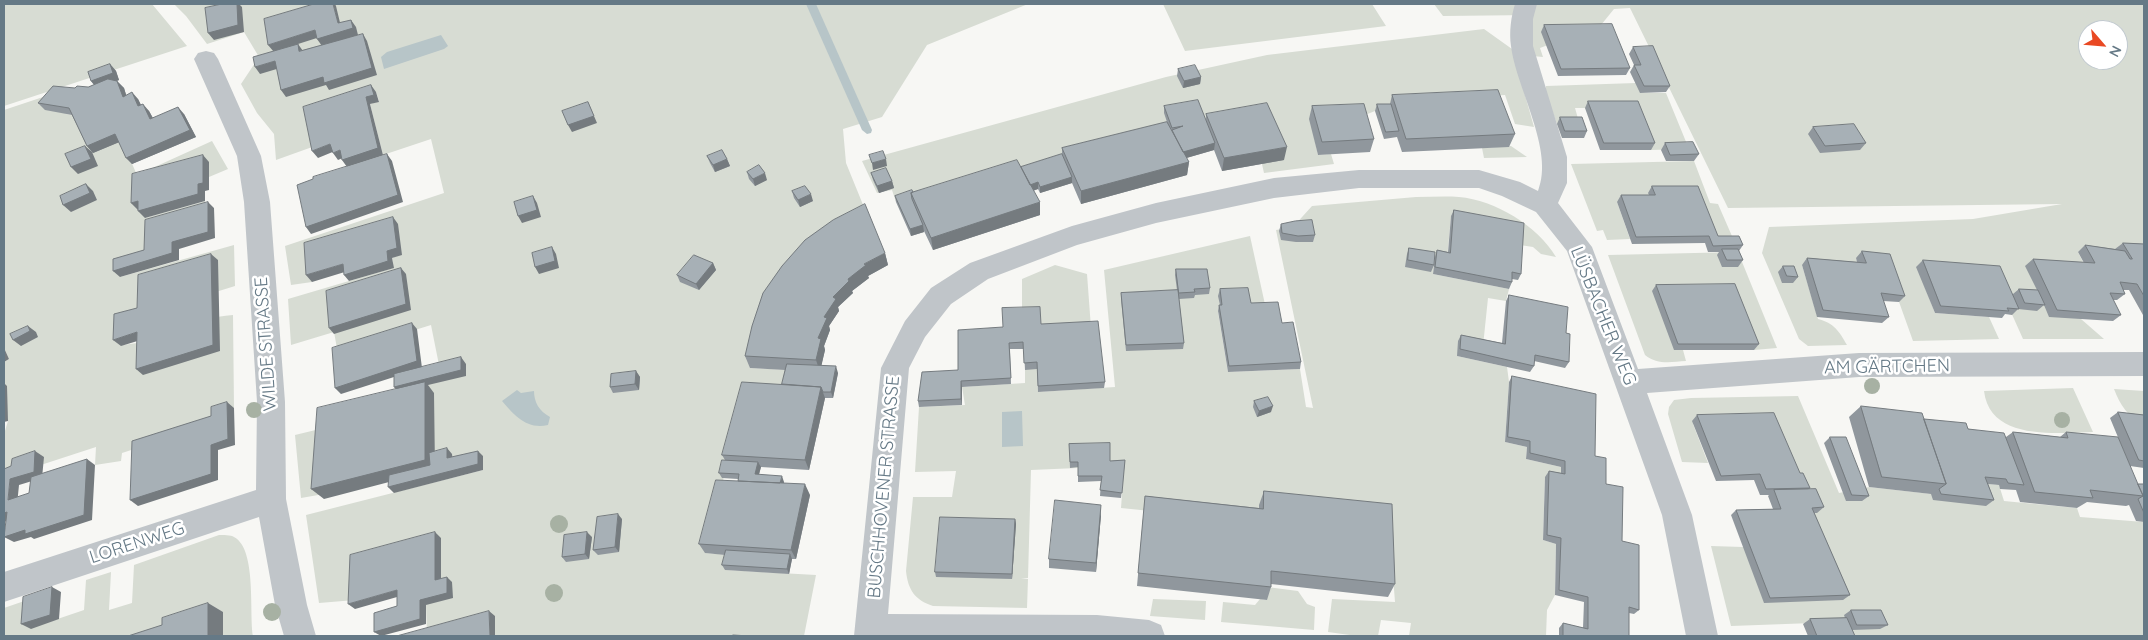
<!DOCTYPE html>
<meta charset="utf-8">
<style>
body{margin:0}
#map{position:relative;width:2148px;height:640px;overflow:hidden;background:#f7f7f4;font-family:Quicksand,sans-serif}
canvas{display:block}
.frame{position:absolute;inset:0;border:5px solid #657986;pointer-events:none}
.north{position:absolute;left:2078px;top:20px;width:50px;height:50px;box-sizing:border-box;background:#fff;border:1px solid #c1c9cf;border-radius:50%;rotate:117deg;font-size:14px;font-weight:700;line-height:20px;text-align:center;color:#657986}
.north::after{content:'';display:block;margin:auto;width:18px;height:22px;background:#e94923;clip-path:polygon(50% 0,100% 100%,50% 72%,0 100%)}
</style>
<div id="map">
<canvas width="2148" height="640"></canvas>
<div class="frame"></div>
<div class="north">N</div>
</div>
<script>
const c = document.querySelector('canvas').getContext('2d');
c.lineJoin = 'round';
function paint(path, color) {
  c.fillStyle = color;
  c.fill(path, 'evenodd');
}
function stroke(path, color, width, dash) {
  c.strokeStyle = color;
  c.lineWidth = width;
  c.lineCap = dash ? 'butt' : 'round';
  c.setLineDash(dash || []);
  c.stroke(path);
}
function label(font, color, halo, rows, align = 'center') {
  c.font = font + ' Quicksand,sans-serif';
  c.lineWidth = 5;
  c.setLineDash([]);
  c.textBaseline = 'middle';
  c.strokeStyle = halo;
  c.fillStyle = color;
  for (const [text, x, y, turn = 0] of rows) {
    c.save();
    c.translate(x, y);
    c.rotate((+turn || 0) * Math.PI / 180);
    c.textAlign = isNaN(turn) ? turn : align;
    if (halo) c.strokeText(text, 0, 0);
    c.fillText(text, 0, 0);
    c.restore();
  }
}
paint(new Path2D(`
 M4,4H152L187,46L4,106Z
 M174,4H1028L927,45L882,117L843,129L846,163L868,217L750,368L789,370L783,396L725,466L722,490L706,553L729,555L726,570L816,575L804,636L427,635L426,605L441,585V538L355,600L319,603L306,515L483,470L482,457L435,459L396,393L440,370L431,325L338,354L334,332L291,345L288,299L393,268L392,258L402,254L310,250L312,282L291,285L285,246L444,193L431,139L383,155L370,104L379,101L376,92L315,146L276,160L274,134L257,113L241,84L259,57L244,32L207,44L186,16Z
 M1163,4H1372L1386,26L1185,51Z
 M1434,4H2144V268L2078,252L2087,270L2081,319L2104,339H2023L1993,272L1917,267L1935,313L1989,317L1999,339L1913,341L1884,260L1856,258L1860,270L1802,265L1818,319C1834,323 1839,331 1847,345L1808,346L1799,339L1762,253L1769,227L1973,219L2062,204L1728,208L1630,8L1614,9L1601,25L1540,48L1543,57L1532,56V15L1443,16ZM2088,30H2118V60H2088Z
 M1484,29L1512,49L1534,127L1515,124L1505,95L1485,96L1375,111L1360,117L1310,119L1318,155L1331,154L1334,164L1264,173L1262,164L1172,135L896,202L892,190L877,193L862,161L1166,77L1267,55Z
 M1636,83L1641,93H1666L1689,149L1651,150L1585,108H1575L1579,122L1557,124L1545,91L1546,86Z
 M58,92L66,114L76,115L122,141L137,175L212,141L228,169L209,177L208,162L145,218L205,201L204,211L151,257L120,277L234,245L235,286L145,314L121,345C160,343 194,317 233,315L234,408L218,413V422L122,453L121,461L95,465L96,447L4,477V434L8,421L4,387V362L9,359L4,349V110Z
 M1511,146L1527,157L1484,158L1482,148Z
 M1694,161L1710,203L1718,204L1735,243H1714L1651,202H1617L1630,239L1607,240L1603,230L1597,231L1571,164Z
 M1416,197C1430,197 1445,196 1459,197C1495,200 1538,226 1556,257L1541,254L1533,247L1520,245L1451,217L1447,259L1435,257L1433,274L1509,289L1506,301L1488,298L1483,346L1457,356L1507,367L1509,382L1505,442L1527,447L1526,459L1561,467V480L1545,477L1543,540L1556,544L1555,595L1547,610L1546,636H1409L1411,623L1381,620L1378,636H1357L1328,632L1332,599L1395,602L1393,576L1260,505L1259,522L1121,508L1124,466L1031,470L1028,578L1021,579H1028L1027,608L933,606C915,600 908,590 906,571L913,497H952L956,471L915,472L919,407L965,405L962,387L1025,383V369H1037L1038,392L1115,387L1104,270L1250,236L1266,309L1218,312L1228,372L1300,369L1306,407L1313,408L1276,230L1293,227L1312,206Z
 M1738,252L1777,348L1754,350L1730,291L1683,350L1686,361C1671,362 1657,365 1645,355L1608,255Z
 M1055,265L1087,274L1091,328L1042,331L1022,314V279Z
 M2073,388L2093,432C2056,433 1990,441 1984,391Z
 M2114,389L2144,391V425C2128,417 2120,405 2114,389Z
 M1798,396L1839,493L1869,487L1932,494L1978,483L1999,485L2004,501L2077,508L2080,517L2144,522V636H1846L1840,622L1731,626L1711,546L1743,547L1806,513L1817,512L1693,424L1708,463L1682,462L1668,414L1669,407L1674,400L1691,398Z
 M328,427L324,494L301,498L295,435Z
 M219,535C223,535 231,535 234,537C257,549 249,613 253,636H223V612L169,636H4V608L33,598L31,628L84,610L86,580L111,572L109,610L132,603L134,565Z
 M1267,587L1298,591L1307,604L1315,607L1314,630L1221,622L1223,602L1255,605L1260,599L1267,600Z
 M1153,599L1206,601L1205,620L1150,616Z`), '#d7dcd3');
paint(new Path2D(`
 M441,35L448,46L444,49L384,69L381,57L387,52Z
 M517,390L521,393L534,391C534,402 539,411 550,417L548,425C527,430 514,415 502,401Z
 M1022,411L1023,446L1002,447V412Z`), '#b7c5c8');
paint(new Path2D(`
 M806,4H816L872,130L871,133L867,134L862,130Z`), '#b7c5c8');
paint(new Path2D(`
 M1515,4H1537L1533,19V46L1567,157V183L1558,203L1592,247L1638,369L1859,353L2144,352V376L1859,377L1647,393L1692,515L1718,636H1686L1662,515L1567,251L1536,212L1502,196L1479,188H1359L1274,198L1156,223L1077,245L988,279L951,304L925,337L909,368L888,614L1097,615L1149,620L1161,625L1165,636H854L881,368L905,321L931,288L970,263L1072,226L1156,203L1274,178L1359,170H1479L1520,182L1538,191C1555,150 1516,88 1511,46C1509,32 1511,17 1515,4Z
 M206,51L214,53L218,59L261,156L270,202L285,402L286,499L307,605L316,636H284L275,605L259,517L4,602V572L256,490L257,402L244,202L237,156L194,59L198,53Z`), '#c0c5c9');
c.fillStyle = '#a7b1a3';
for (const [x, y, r] of [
 [1872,386,8],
 [254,410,8],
 [2062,420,8],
 [559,524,9],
 [554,593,9],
 [272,612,9]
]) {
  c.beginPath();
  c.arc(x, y, r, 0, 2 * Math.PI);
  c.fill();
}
paint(new Path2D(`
 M1544,25L1630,68L1626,75L1558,76L1541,32Z
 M1633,47L1670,86L1666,92L1640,93L1630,72L1634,65L1629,54Z
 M110,64L116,71L119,80L117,81L124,88L126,95L138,99L141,105L149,111L153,118L184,114L196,137L132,164L119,142L93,153L87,146L72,115L45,110L38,103L75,88L88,87L94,85L91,81Z
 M1178,69L1201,77L1200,84L1183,88L1177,76Z
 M1392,95L1515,134L1509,147L1402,152L1397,137L1384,139L1375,111L1377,104H1390Z
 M1588,101L1655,143L1651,150H1600L1585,108Z
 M1164,106L1206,120V114L1284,160L1222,171L1214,150L1186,158L1189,162L1187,175L1081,204L1072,183L1040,193L1038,189L1033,191L1040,215L933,250L924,231V232L911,236L896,202L895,196L913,192L1021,167L1062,154V148L1167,122L1164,113Z
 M1312,106L1374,139L1370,152L1318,155L1309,119Z
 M1560,117L1587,131L1584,138H1562L1557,124Z
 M1813,127L1866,143L1860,150L1820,153L1808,134Z
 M1665,143L1699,154L1694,161H1666L1661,150Z
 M707,156L727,159L730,166L715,172L710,163Z
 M747,172L767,180L755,186L749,179Z
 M871,173L892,181L894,188L879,193L873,180Z
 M1652,186L1718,236L1743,245L1739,251L1743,260L1738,267H1722L1717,255L1719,252H1708L1705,243L1632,244L1617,202L1621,195H1649L1648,193Z
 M792,191L813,201L800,207L794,198Z
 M1454,210L1521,274L1518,280L1512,279V282L1509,289L1433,274L1435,257L1437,250L1448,252L1451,216Z
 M1281,224L1315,235L1313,242H1296L1281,240L1279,231Z
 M2123,243L2144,244V315H2143L2129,290H2123L2125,294L2117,300H2113L2121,315L2113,321L2049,317L2044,305L2037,311L2018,309L2012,315L2005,314L2002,318L1935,313L1916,267L1923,260L2013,294L2019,289L2037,290L2025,266L2033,259L2084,263L2078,252L2085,245L2115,249Z
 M1409,248L1434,265L1431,272L1405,267L1407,254Z
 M1862,251L1905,296L1899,302L1883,301L1889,317L1882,323L1817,317L1802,265L1807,258L1857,262L1856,258Z
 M885,253L888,265L868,276L869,278L852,291L853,293L838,307L839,311L829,326L830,330L824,346L825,350L821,366L838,373L833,398H825L809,470L761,467L759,475L784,482V483L810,495L796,559H792L789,574L725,570L722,565L725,555L705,553L699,544L738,481V479L722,478L719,473L725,460L722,455L782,384L785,370L750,368L745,356Z
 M713,263L716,270L699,290L680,282L677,275Z
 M1783,266L1798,277L1793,283H1782L1778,272Z
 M1176,269L1210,288L1209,294L1195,295L1194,298L1179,299L1184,343L1183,349L1126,351L1121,299V293L1177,290L1175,275Z
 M1656,285L1759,344L1754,350H1674L1652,291Z
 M1220,289L1251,303L1282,323L1301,362L1300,369L1228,372L1218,311L1219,305H1220L1218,296Z
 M1509,295L1566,333L1569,362L1565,368L1534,361V366L1530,372L1457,356L1458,341L1461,335L1502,343L1506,301Z
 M1041,324L1105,382L1104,388L1038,392L1037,369L1025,370L1024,349H1010L1011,384L962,387V405L919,407L918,401L958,370L1003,327Z
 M636,371L640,377L639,390L613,393L610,387Z
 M1512,376L1595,456L1606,484L1622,541L1639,610L1634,614L1629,613V636H1559V628L1563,623L1583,628L1584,602L1555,595L1556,544L1543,540L1545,477L1549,471L1561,473V467L1526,459L1527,447L1505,442L1509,382Z
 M1254,401L1271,412L1257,417L1253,407Z
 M1861,406L1924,419L2006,437L2013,432L2060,437L2066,432L2138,484H2144V522L2136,521L2129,505L2126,506L2087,502L2077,508L2020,502L2016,490L2000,489L1999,485L1988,484L1994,500L1986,506L1933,500L1931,494L1869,487L1849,417Z
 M2118,412L2144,415V468L2130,466L2110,418Z
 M1697,415L1800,473L1810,488L1808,490L1824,507L1817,513H1814L1850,595L1843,600L1764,603L1731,515L1736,510L1773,509L1768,496L1769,495H1760L1754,480L1716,481L1692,421Z
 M1830,437L1869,496L1862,501H1846L1824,443Z
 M1069,444L1110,461L1125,460L1121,498L1100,496L1101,481L1078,482V467L1070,468Z
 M1264,491L1395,584L1388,597L1271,584V587L1267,600L1137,586L1145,496L1259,508V505Z
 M1101,515L1096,572L1049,568V559Z
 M622,519L619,552L598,555L593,550Z
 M1015,519L1016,524L1012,579L936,577L935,572Z
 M592,537L589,559L566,562L562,557Z
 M1851,610L1888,625L1880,629L1852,630L1855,636H1808L1803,624L1810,619L1845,618L1844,615Z`), '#90979d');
paint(new Path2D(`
 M237,4H239L242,7L244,32L214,40L208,33Z
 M333,4H335L336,6L342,31L338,23Z
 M351,20L356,27L358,35L322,46L317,39Z
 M315,30L320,37L298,44L303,51L274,52L268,45Z
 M363,34L367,41L377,75L329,90L326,85L286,97L281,90Z
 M275,61L280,68L260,74L255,67Z
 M110,64L116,71L119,80L97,88L91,81Z
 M1201,77L1200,84L1183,88L1184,81Z
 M117,81L124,88L129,104L123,97Z
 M371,85L376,92L379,102L370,104L383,155L347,167L342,160L366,97Z
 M132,92L138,99L145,113L138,106Z
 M588,102L597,123L572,132L568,125Z
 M143,104L149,111L157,126L150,119Z
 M178,107L184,114L196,137L132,164L126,158Z
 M115,134L122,141L93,153L87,146Z
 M1215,143L1214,150L1183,159V152Z
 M330,144L335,151L318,158L312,151Z
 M85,146L92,152L98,166L78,174L71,167Z
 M1287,147L1284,160L1222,171L1224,158Z
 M340,150L345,157L338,160L333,153Z
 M387,154L392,161L403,202L311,234L306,227Z
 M203,155L209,162V190L205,191V201L145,218L138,211L198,184Z
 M727,159L730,166L715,172L713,165Z
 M886,159L887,166L873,170L872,163Z
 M1189,162L1187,175L1081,204V191Z
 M765,173L767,180L755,186L753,179Z
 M1072,177V183L1040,193V187Z
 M892,181L894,188L879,193L877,186Z
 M1038,182V189L1028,192V186Z
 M86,184L93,191L97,200L71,212L63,205Z
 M811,194L813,201L800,207L798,200Z
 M533,196L537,203L541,217L522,223L518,216Z
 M138,201V210L131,203Z
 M208,202L214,208L215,238L179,249V260L120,277L113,271L172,242Z
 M1040,202V215L933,250L931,238Z
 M393,217L398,224L402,255L392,258L394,268L349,281L344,275L387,251Z
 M923,225L924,232L911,236L910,229Z
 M552,247L556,254L559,268L539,274L535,267Z
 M885,253L888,265L868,276L869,278L852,291L853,293L838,307L839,311L829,326L830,330L824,346L825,350L820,372L816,360L818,338L824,317L833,297L848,279L864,264Z
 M211,254L218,260L220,351L143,375L136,369Z
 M713,263L716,270L699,290L696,284Z
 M343,264L348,271L312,282L306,275Z
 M401,268L406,274L411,310L334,334L329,328Z
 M412,323L417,329L422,368L341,394L335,388Z
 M28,326L36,332L38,337L21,346L13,340Z
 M137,332L144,339L121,346L113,340Z
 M4,348L9,359L4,362Z
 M461,357L466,364V376L428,385L434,393L435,470L324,499L311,489L399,393L394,387Z
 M836,366L838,373L833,398L831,392Z
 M636,371L640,377L639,390L635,384Z
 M961,381L962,387V405L961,399Z
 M4,383L7,386L8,421L4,422Z
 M821,387L825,398L809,470L805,460Z
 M227,402L234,408L235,445L218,450V480L138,506L130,500L211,445Z
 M1273,406L1271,412L1257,417L1259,411Z
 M447,448L452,454L453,464L447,458Z
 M35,451L44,457L42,478L19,485L17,505L8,500L10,479Z
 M478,451L483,456V470L394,493L388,487Z
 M87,459L95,465L92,520L34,539L31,537L14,542L4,537Z
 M758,462L761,467L757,480L755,474Z
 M782,476L784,482L781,493L779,488Z
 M805,484L810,495L796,559L791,550Z
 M1101,505V515L1096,572V563Z
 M7,512L16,518L4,522V513Z
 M618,514L622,519L619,552L615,547Z
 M1015,519L1016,524L1012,579V574Z
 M435,532L441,538V585L435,580Z
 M587,532L592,537L589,559L585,554Z
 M790,554L792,559L789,574L787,569Z
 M447,577L452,582L453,598L426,605V624L381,636L374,632Z
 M52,587L61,592L59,619L31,629L21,624Z
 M397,590L404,595L355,609L348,604Z
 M208,603L223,612V636H208Z
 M489,611L495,616V636H490Z`), '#757b7f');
const building = new Path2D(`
 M222,4H237L238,25L208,33L205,8Z
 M314,4H333L338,23L351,20L353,28L317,39L315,30L268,45L264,19Z
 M1612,24L1630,68L1561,69L1544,25Z
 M363,34L372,68L324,83L323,77L281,90L275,61L255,67L253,57L298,44L299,51Z
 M1653,46L1670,86H1644L1634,65H1641L1633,47Z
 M110,64L113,73L91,81L88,72Z
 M1195,65L1201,77L1184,81L1178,69Z
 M108,79L117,81L123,97L132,92L138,106L143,104L150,119L178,107L190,130L126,158L115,134L87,146L69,108L38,103L53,86L75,88L77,86L88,87Z
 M371,85L374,95L366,97L378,148L342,160L340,150L333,153L330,144L312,151L303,107Z
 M1498,90L1515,134L1406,139L1392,95Z
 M1198,100L1215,143L1183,152L1172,130L1183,126L1172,128L1164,106Z
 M1588,101H1638L1655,143H1604Z
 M588,102L594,116L568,125L562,111Z
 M1267,103L1287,147L1224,158L1206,114Z
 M1364,104L1374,139L1322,142L1312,106Z
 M1377,104H1391L1399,131L1386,132Z
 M1560,117H1582L1587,131H1565Z
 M1167,122L1189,162L1081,191L1062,148Z
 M1854,124L1866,143L1825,146L1813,127Z
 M1693,142L1699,154L1670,155L1665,143Z
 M85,146L91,159L71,167L65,154Z
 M722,150L727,159L713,165L707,156Z
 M883,151L886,159L872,163L869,155Z
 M387,154L398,195L306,227L297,185L313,179V177Z
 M1062,154L1072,177L1040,187L1038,182L1030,185L1021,167Z
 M203,155V183L198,184V194L138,211V201L131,203L132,174Z
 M1017,160L1040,202L931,238L911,193Z
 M759,165L765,173L753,179L747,172Z
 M886,168L892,181L877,186L871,173Z
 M86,184L90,193L63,205L60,196Z
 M805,186L811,194L798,200L792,191Z
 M1652,186H1698L1718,236H1739L1743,245L1713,246L1709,236L1636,237L1621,195H1655Z
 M912,190L913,192L911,193L912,199L923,225L910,229L895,196Z
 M533,196L537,210L518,216L514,202Z
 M208,202V232L172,242V253L113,271V259L144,250L145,220Z
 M865,204L885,253L864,264L866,265L848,279L849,281L833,297L836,299L824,317L827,318L818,338L821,339L816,360L745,356L752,326L763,293L782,266L805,240L833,220Z
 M1454,210L1524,223L1521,274L1512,272V282L1435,267L1437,250L1450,253Z
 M393,217L397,248L387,251L388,261L344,275L343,264L306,275L304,243Z
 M1312,220L1315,235L1298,236L1282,233L1281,224L1295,221Z
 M2123,243L2144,244V296L2137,284L2120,282L2125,294L2110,293L2121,315L2057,310L2033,259L2095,263L2085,245L2125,251L2130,259H2132Z
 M552,247L555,261L535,267L532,253Z
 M1409,248L1435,252L1434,265L1408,260Z
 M1722,249H1738L1743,260H1727Z
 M1862,251L1890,254L1905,296L1881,293L1889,317L1823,310L1807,258L1866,263Z
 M211,254L213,345L136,369L137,332L113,340L114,314L137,308L138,275Z
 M694,255L713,263L696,284L677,275Z
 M1923,260L2000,266L2019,309L2007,308L2009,311L1941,306Z
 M1783,266H1794L1798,277L1787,276Z
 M401,268L406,304L329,328L326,291Z
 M1176,269H1207L1210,288L1194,289L1195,292L1179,293Z
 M1735,284L1759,344H1678L1656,285Z
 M1248,288L1251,303L1278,302L1282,323L1293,322L1301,362L1229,366L1219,305H1222L1220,289Z
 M2019,289L2038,290L2045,305L2025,303Z
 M1178,290L1184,343L1126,345L1121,293Z
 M1509,295L1568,307L1566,333L1570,334L1569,362L1535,355L1534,366L1460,349L1461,335L1505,344Z
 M1040,307L1041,324L1098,321L1105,382L1038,386L1037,362L1024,363L1023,342L1009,343L1011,378L961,381V399L918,401L922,372L958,370V330L1003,327L1002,308Z
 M412,323L417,361L335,388L332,348Z
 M28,326L30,331L13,340L10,334Z
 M461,357V370L394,387V374Z
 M787,364L836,366L831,392H823L821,387L782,384Z
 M636,371L635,384L610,387L611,374Z
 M1512,376L1596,394L1595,456L1606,458V484L1623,487L1622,541L1639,545V610L1629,607V636H1563V623L1588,629V597L1559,590L1561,538L1547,535L1549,471L1565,474V461L1530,453V441L1508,437Z
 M425,382V460L311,489L317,408Z
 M742,382L821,387L805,460L722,455Z
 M1268,397L1273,406L1259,411L1254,401Z
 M227,402L228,439L211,445V474L130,500L132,441L211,416V407Z
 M1861,406L1922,413L1946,484L1882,477Z
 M2118,412L2144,415V461L2139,460Z
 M1774,413L1800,473H1803L1810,488L1766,489L1760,474L1721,476L1697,415Z
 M1924,419L1966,423L1968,429L2004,433L2024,485L2008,483L2006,479L1985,477L1994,500L1941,494L1939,489L1946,484Z
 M2013,432L2068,438L2066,432L2118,437L2143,496L2090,490L2093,498L2035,492Z
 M1830,437H1846L1869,496L1852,495Z
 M1110,443V461L1125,460L1122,493L1100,490L1102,476H1078V462H1070L1069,444Z
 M447,448V458L478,451V464L388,487L389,475L430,465L429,453Z
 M35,451L34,472L10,479L8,500L29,493L31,477L87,459L84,515L25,534V530L4,537L7,512L4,513V469L11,466L12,459Z
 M722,460L758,462L755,474L782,476L780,483L738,481L739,474L719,473Z
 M716,480L805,484L791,550L699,544Z
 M2138,484H2144V513L2138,499L2143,496Z
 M1816,489L1824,507L1812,508L1850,595L1770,598L1736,510L1781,509L1774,490Z
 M1264,491L1392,504L1395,584L1271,571V587L1138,573L1145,496L1263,509Z
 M1055,500L1101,505L1096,563L1049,559Z
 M618,514L615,547L593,550L597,517Z
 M940,517L1015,519L1012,574L935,572Z
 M435,532V580L447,577V593L420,600V619L374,632V613L397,606V590L348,604L350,555Z
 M587,532L585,554L562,557L564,535Z
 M726,550L790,554L787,569L722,565Z
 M52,587L50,615L21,624L23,597Z
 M208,603V636H128L162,625V618Z
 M1851,610H1881L1888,625H1857Z
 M489,611L490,636H397Z
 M1847,618L1855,636H1817L1810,619Z
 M733,635L749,636H733Z`);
paint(building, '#a7b0b6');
stroke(building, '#757b7f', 1);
label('18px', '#657986', '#fff', [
 ["LÜSBACHER WEG",1603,316,68],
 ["WILDE STRASSE",266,344,-94],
 ["AM GÄRTCHEN",1887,367,-1],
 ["BUSCHHOVENER STRASSE",884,487,-85],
 ["LORENWEG",137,543,-18]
]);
</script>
